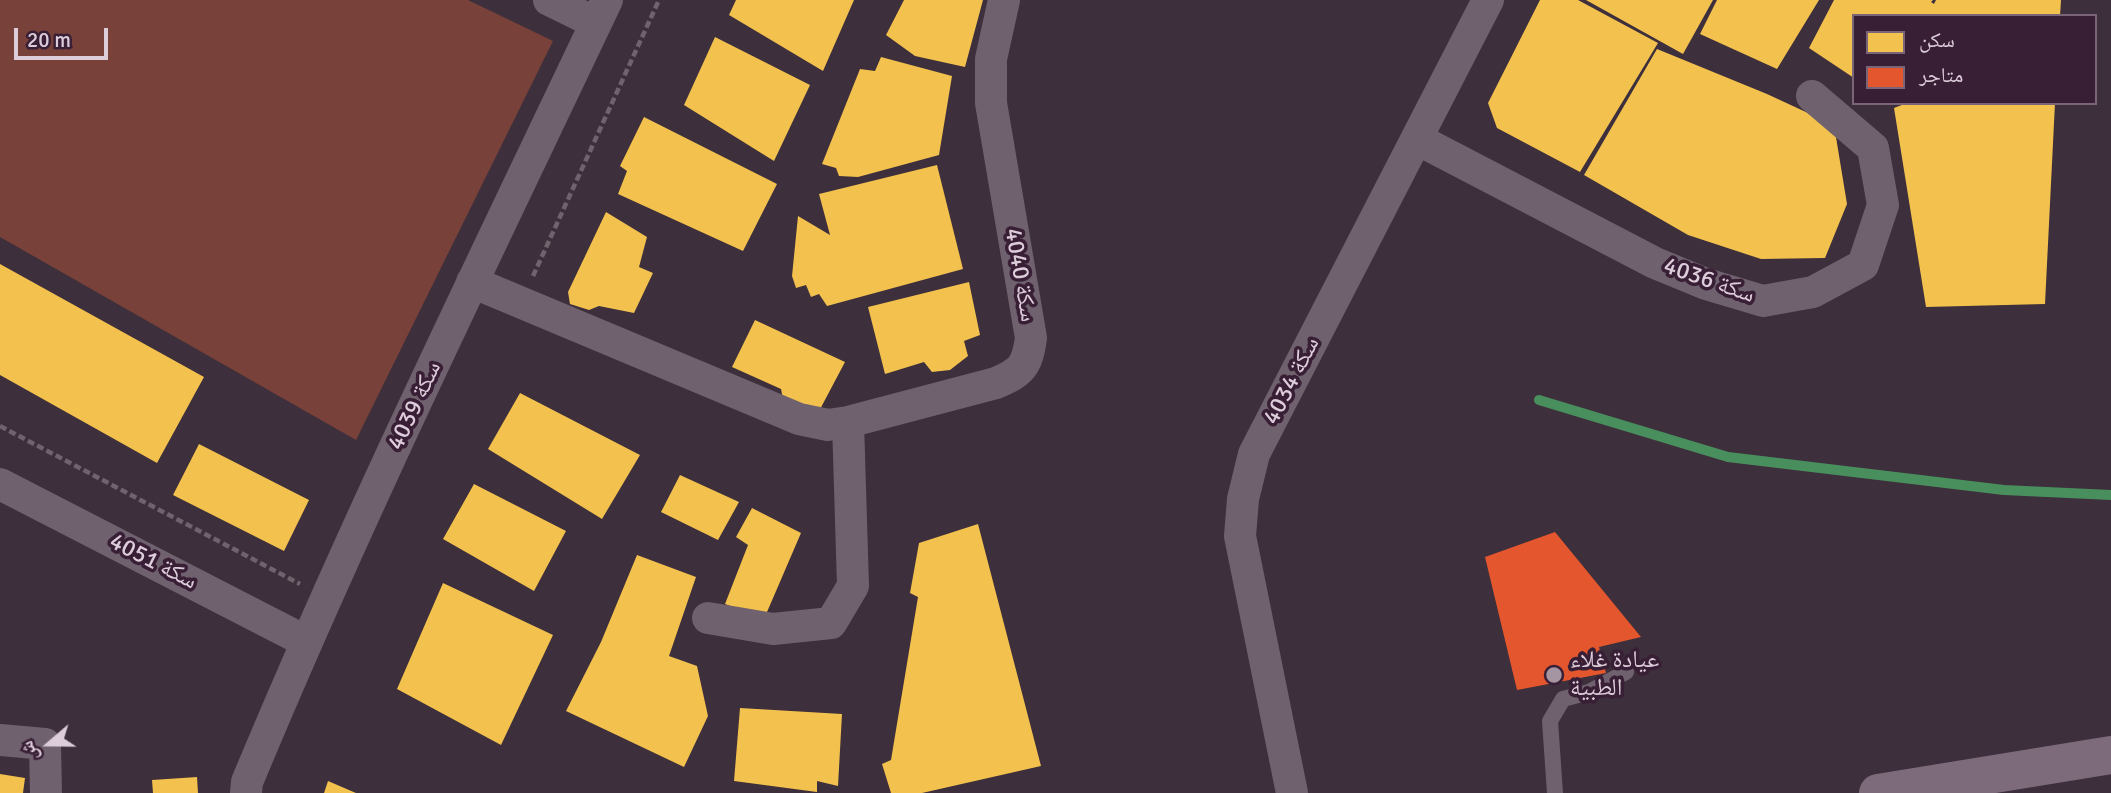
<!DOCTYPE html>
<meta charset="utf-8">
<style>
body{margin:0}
#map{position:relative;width:2111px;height:793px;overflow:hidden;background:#3d2f3b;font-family:Signika,"Noto Naskh Arabic",sans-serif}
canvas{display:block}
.legend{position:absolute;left:1852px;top:14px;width:245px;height:91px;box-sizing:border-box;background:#381f35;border:2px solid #7a6477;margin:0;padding:9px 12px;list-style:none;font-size:21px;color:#ddccda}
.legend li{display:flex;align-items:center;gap:14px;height:35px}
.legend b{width:35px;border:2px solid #7a6477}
.north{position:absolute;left:14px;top:709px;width:70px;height:70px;-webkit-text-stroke:5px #381f35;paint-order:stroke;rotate:250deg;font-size:19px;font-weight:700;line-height:28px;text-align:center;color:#ddccda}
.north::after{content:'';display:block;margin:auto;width:24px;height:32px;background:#ddccda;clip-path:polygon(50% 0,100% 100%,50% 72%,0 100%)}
.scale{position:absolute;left:14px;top:28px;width:94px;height:32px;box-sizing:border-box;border:4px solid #ddccda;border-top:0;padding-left:9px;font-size:21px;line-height:24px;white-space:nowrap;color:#ddccda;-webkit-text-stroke:5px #381f35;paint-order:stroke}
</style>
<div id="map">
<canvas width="2111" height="793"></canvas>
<ul class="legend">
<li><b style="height:19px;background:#f2c14e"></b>سكن</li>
<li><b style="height:19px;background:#e4572e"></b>متاجر</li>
</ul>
<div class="north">ش</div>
<div class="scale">20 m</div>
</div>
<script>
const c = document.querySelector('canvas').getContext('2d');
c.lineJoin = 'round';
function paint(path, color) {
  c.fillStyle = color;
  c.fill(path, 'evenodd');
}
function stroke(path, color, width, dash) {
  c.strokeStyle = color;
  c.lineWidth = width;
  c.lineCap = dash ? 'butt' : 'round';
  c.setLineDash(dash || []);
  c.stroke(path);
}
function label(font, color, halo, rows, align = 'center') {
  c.font = font + ' Signika,"Noto Naskh Arabic",sans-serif';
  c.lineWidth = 7;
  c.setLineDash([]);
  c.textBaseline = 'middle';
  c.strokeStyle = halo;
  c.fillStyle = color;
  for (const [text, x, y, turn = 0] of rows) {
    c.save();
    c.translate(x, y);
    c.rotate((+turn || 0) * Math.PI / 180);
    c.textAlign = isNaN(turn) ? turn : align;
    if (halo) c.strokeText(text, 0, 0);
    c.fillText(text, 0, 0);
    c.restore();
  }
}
paint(new Path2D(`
 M0,0H468L553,41L356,440L0,237Z`), '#784139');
paint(new Path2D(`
 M736,0H854L823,71L729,15Z
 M904,0H983L965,67L915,56L886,35Z
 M1540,0H1578L1658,43L1580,172L1497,128L1488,103Z
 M1586,0H1713L1683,54Z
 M1717,0H1819L1777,69L1700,34Z
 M1834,0H1933L1931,2L1934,4L1936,0H2061L2060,16H1854V78L1809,48Z
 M715,37L810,85L774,161L684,105Z
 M1657,49L1767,94L1834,125L1847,204L1825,258L1761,259L1688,235L1584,175Z
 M881,57L952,76L939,155L858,177L839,176L836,168L822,164L860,69L875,71Z
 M1907,103H2055L2045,304L1926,307L1894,108Z
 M644,117L777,184L743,251L618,194L627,171L620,166Z
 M937,165L963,269L827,306L819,294L811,297L806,285L796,288L792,276L798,216L830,235L819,194Z
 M606,212L647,237L639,267L653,273L634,313L599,306L589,310L570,304L568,292Z
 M0,264L204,377L157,463L0,375Z
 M969,282L980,335L964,341L968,356L950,370L932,372L924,362L885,374L868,307Z
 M755,320L845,362L817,415L784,404L781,389L732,367Z
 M520,393L640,455L602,519L488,449Z
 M199,444L309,500L284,551L173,495Z
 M680,475L739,502L718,540L661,512Z
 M474,484L566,531L534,591L443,539Z
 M752,508L801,533L764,619L725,604L748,545L736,537Z
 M978,524L1041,766L922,793H891L882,764L891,760L918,597L910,593L919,543Z
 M637,555L696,577L669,656L697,666L708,716L684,767L566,711L601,642Z
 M443,583L553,635L501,745L397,689Z
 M740,708L842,714L838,786L817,781V792L734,781Z
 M0,774L25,778L23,793H0Z
 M197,777L198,793H153L152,780Z
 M328,781L356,793H324Z`), '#f2c14e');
paint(new Path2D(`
 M1555,532L1641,637L1599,647L1606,673L1517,690L1485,557Z`), '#e4572e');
stroke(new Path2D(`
 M1539,400L1728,457L2004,490L2111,495`), '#498f5e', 10);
stroke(new Path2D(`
 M533,276L659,0
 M0,426L300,584`), '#70636e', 4.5, [7, 3.5]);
stroke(new Path2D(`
 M1555,793L1550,721L1563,699L1589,692L1626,672`), '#70616e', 16);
stroke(new Path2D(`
 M549,0L596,23
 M1417,139L1655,263L1706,284L1763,301L1813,292L1863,265L1883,205L1873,148L1812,96
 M472,282L799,419L828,425L848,422L996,383C1022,372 1027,366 1031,338L991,103V59L1004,0
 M0,484L305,641
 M708,618L773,629L831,623L853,586L848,422
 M0,740L45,744L46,793
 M246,793L247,782C357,517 484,259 607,0
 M1292,793L1240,536L1243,499L1254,454L1488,0`), '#70616e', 32);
stroke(new Path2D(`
 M1878,793L2111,755`), '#7d6b7b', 38);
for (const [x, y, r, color] of [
 [1554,675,9,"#a595a2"]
]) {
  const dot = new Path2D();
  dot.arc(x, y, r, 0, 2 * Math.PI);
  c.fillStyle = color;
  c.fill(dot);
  stroke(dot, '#381f35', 2.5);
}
label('24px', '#ddccda', '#381f35', [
 ["سكة 4040",1020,275,80],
 ["سكة 4036",1709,281,19],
 ["سكة 4034",1292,381,-63],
 ["سكة 4039",415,406,-65],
 ["سكة 4051",153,562,27]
]);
label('24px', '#ddccda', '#381f35', [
 ["عيادة غلاء",1570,661],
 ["الطبية",1570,689]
], 'left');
</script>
